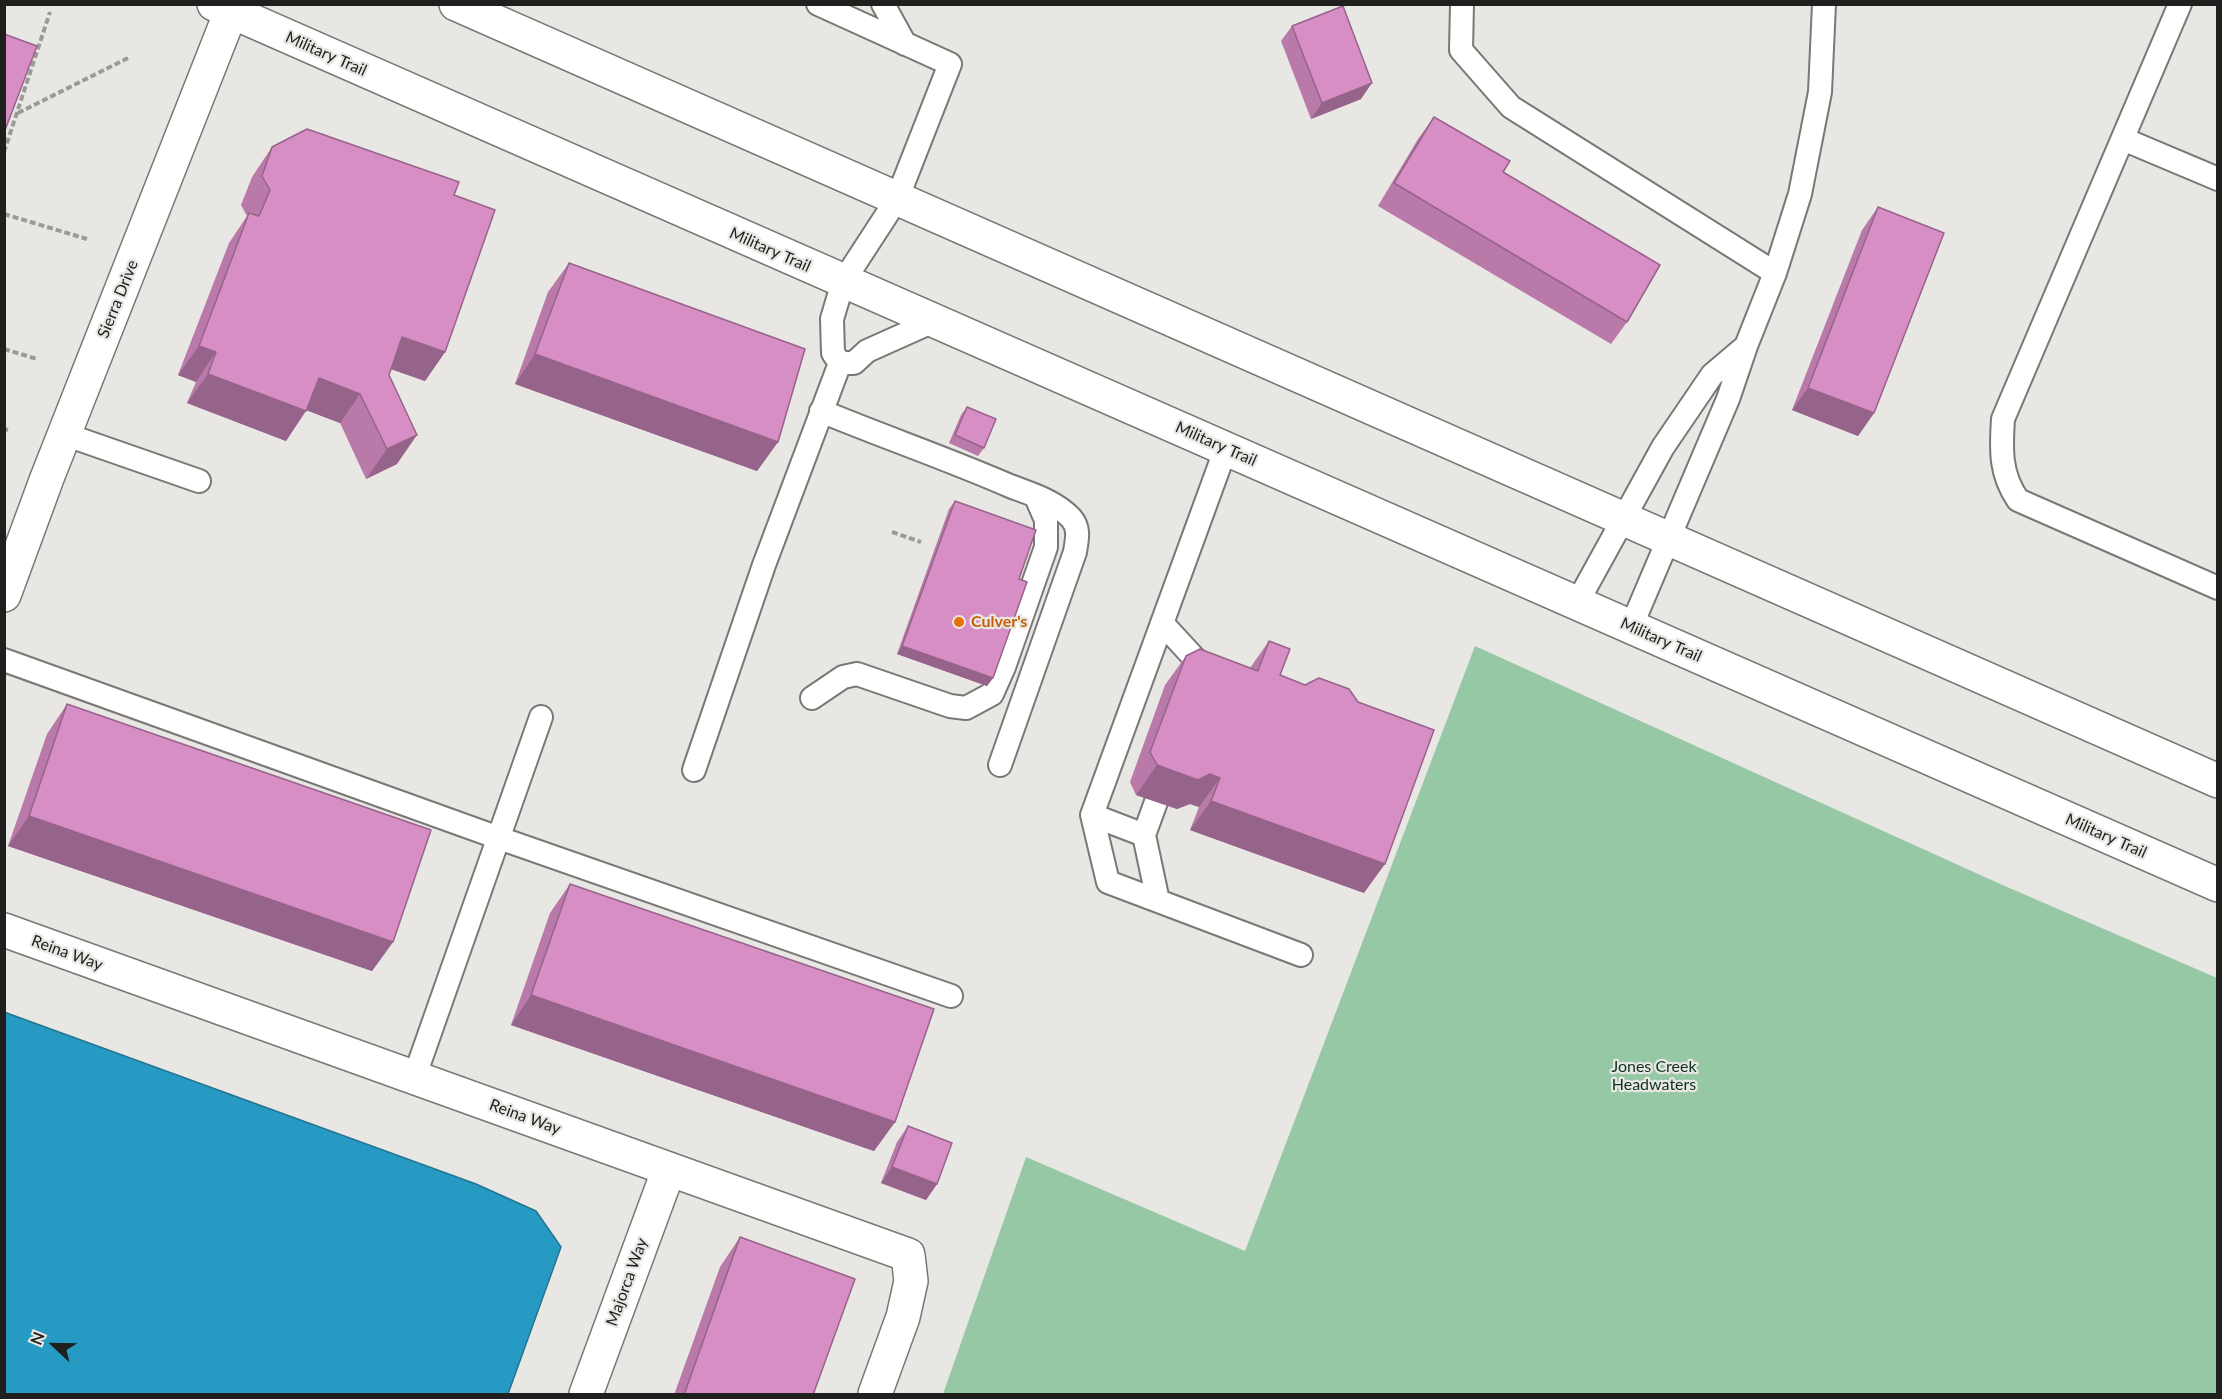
<!DOCTYPE html>
<style>
body{margin:0}
#map{position:relative;width:2222px;height:1399px;overflow:hidden;background:#e9e7e4;font-family:Lato,sans-serif}
canvas{display:block}
.frame{position:absolute;inset:0;border:6px solid #1f1f1e;pointer-events:none}
.north{position:absolute;left:24px;top:1315px;width:60px;height:60px;-webkit-text-stroke:4px #e9e7e4;paint-order:stroke;rotate:292deg;font-size:16px;font-weight:700;line-height:24px;text-align:center;color:#1f1f1e}
.north::after{content:'';display:block;margin:auto;width:21px;height:27px;background:#1f1f1e;clip-path:polygon(50% 0,100% 100%,50% 72%,0 100%)}
</style>
<div id="map">
<canvas width="2222" height="1399"></canvas>
<div class="frame"></div>
<div class="north">N</div>
</div>
<script>
const c = document.querySelector('canvas').getContext('2d');
c.lineJoin = 'round';
function paint(path, color) {
  c.fillStyle = color;
  c.fill(path, 'evenodd');
}
function stroke(path, color, width, dash) {
  c.strokeStyle = color;
  c.lineWidth = width;
  c.lineCap = dash ? 'butt' : 'round';
  c.setLineDash(dash || []);
  c.stroke(path);
}
function label(font, color, halo, rows, align = 'center') {
  c.font = font + ' Lato,sans-serif';
  c.lineWidth = 4.5;
  c.setLineDash([]);
  c.textBaseline = 'middle';
  c.strokeStyle = halo;
  c.fillStyle = color;
  for (const [text, x, y, turn = 0] of rows) {
    c.save();
    c.translate(x, y);
    c.rotate((+turn || 0) * Math.PI / 180);
    c.textAlign = isNaN(turn) ? turn : align;
    if (halo) c.strokeText(text, 0, 0);
    c.fillText(text, 0, 0);
    c.restore();
  }
}
paint(new Path2D(`
 M1475,646L1998,883L2217,978V1394H943L1026,1157L1245,1251Z`), '#96c8a6');
const water = new Path2D(`
 M4,1012L476,1184L536,1211L561,1247L508,1394H5Z`);
paint(water, '#269ac2');
stroke(water, '#247591', 1.5);
const service = new Path2D(`
 M818,4L950,64L897,199L843,282L832,319L833,353L840,363
 M883,4L905,44
 M1462,4L1461,50L1511,107L1775,273
 M2180,4L2003,419C2001,450 2000,474 2018,500L2218,588
 M2123,139L2218,179
 M840,363H854L867,351L934,321
 M821,411C884,437 948,459 1010,486C1031,494 1055,501 1071,518C1080,528 1077,539 1075,552L1000,765
 M64,434L199,481
 M1226,448L1092,815L1108,882L1301,955
 M1577,603L1663,447L1712,375L1745,347
 M1162,623L1197,661L1199,681
 M1631,627L1728,399L1746,346L1775,273L1800,194L1820,92L1824,4
 M4,660L499,838L951,996
 M812,698L843,677L857,674L950,706L966,708L992,694L1004,667L1046,547V520L1036,497
 M694,770L764,565L840,363
 M1092,815L1144,835L1156,802
 M1144,835L1158,901
 M414,1078L541,717`);
const minor = new Path2D(`
 M4,595L47,478L234,4
 M4,930L908,1255L911,1281L903,1317L875,1394
 M586,1394L669,1169`);
const secondary = new Path2D(`
 M214,4L2218,885
 M456,4L2218,781`);
stroke(service, '#7a7875', 26);
stroke(minor, '#7a7875', 36);
stroke(secondary, '#7a7875', 36);
stroke(new Path2D(`
 M18,113L130,57
 M4,152L50,12
 M4,214L87,239
 M4,349L37,359
 M4,429L8,430
 M892,532L921,542`), '#9b9a97', 4, [6, 3]);
stroke(service, '#fff', 22);
stroke(minor, '#fff', 33);
stroke(secondary, '#fff', 33);
paint(new Path2D(`
 M1292,26L1361,99L1311,119L1281,41Z
 M1434,117L1503,172L1627,322L1611,344L1378,206L1418,139Z
 M272,147L454,195L445,352L425,381L391,369L389,375L397,464L366,479L340,423L306,410L286,441L187,403L196,382L178,375L229,243L247,216L241,205L252,177Z
 M1878,207L1874,413L1858,436L1792,410L1862,230Z
 M569,263L778,442L757,471L515,384L548,292Z
 M967,407L984,448L978,456L949,443L961,415Z
 M955,501L993,678L987,686L897,654L949,509Z
 M1269,641L1280,675L1364,893L1190,830L1199,807L1190,804L1177,809L1136,795L1130,782L1165,685L1186,656L1250,668Z
 M67,704L393,942L372,971L8,846L47,734Z
 M570,884L895,1122L874,1151L511,1025L550,913Z
 M908,1126L937,1184L926,1200L881,1183L897,1142Z
 M740,1237L813,1395H674L720,1267Z`), '#b97aa9');
paint(new Path2D(`
 M1372,83L1361,99L1311,119L1322,103Z
 M402,337L445,352L425,381L382,366Z
 M199,346L216,352L196,382L178,375Z
 M535,354L778,442L757,471L515,384Z
 M208,374L306,411L286,441L187,403Z
 M319,378L360,394L340,423L298,407Z
 M1808,388L1874,413L1858,436L1792,410Z
 M417,435L397,464L366,479L387,449Z
 M902,646L993,678L987,686L897,654Z
 M1157,765L1210,774L1220,778L1199,807L1190,804L1177,809L1136,795Z
 M1211,801L1385,864L1364,893L1190,830Z
 M29,816L393,942L372,971L8,846Z
 M531,995L895,1122L874,1151L511,1025Z
 M892,1167L937,1184L926,1200L881,1183Z`), '#96638a');
const building = new Path2D(`
 M1343,6L1372,83L1322,103L1292,26Z
 M4,34L37,46L4,133Z
 M1434,117L1510,161L1503,172L1660,265L1627,322L1394,183Z
 M307,129L459,182L454,195L495,210L445,352L402,337L389,375L417,435L387,449L360,394L319,378L306,411L208,374L216,352L199,346L249,213L259,216L270,190L262,176L272,147Z
 M1878,207L1944,233L1874,413L1808,388Z
 M569,263L805,349L778,442L535,354Z
 M967,407L996,419L984,448L955,435Z
 M955,501L1036,530L1019,579L1027,582L993,678L902,646Z
 M1269,641L1290,649L1280,675L1305,685L1319,678L1349,689L1358,702L1434,730L1385,864L1211,801L1220,778L1210,774L1198,780L1157,765L1150,752L1186,656L1200,649L1258,671Z
 M67,704L431,830L393,942L29,816Z
 M570,884L934,1009L895,1122L531,995Z
 M908,1126L952,1143L937,1184L892,1167Z
 M740,1237L855,1279L813,1395H684Z`);
paint(building, '#d78ec5');
stroke(building, '#96638a', 1.5);
for (const [x, y, r, color] of [
 [959,622,6,"#e8710a"]
]) {
  const dot = new Path2D();
  dot.arc(x, y, r, 0, 2 * Math.PI);
  c.fillStyle = color;
  c.fill(dot);
  stroke(dot, '#e9e7e4', 2);
}
label('16px', '#1f1f1e', '#e9e7e4', [
 ["Military Trail",326,54,24],
 ["Military Trail",770,250,24],
 ["Sierra Drive",118,299,-68],
 ["Military Trail",1216,444,24],
 ["Military Trail",1661,640,24],
 ["Military Trail",2106,836,24],
 ["Reina Way",67,953,20],
 ["Reina Way",525,1117,20],
 ["Majorca Way",627,1282,-70]
]);
label('bold 16px', '#c56008', '#e9e7e4', [
 ["Culver's",971,622]
], 'left');
label('16px', '#0c311c', '#e9e7e4', [
 ["Jones Creek",1654,1067],
 ["Headwaters",1654,1085]
]);
</script>
